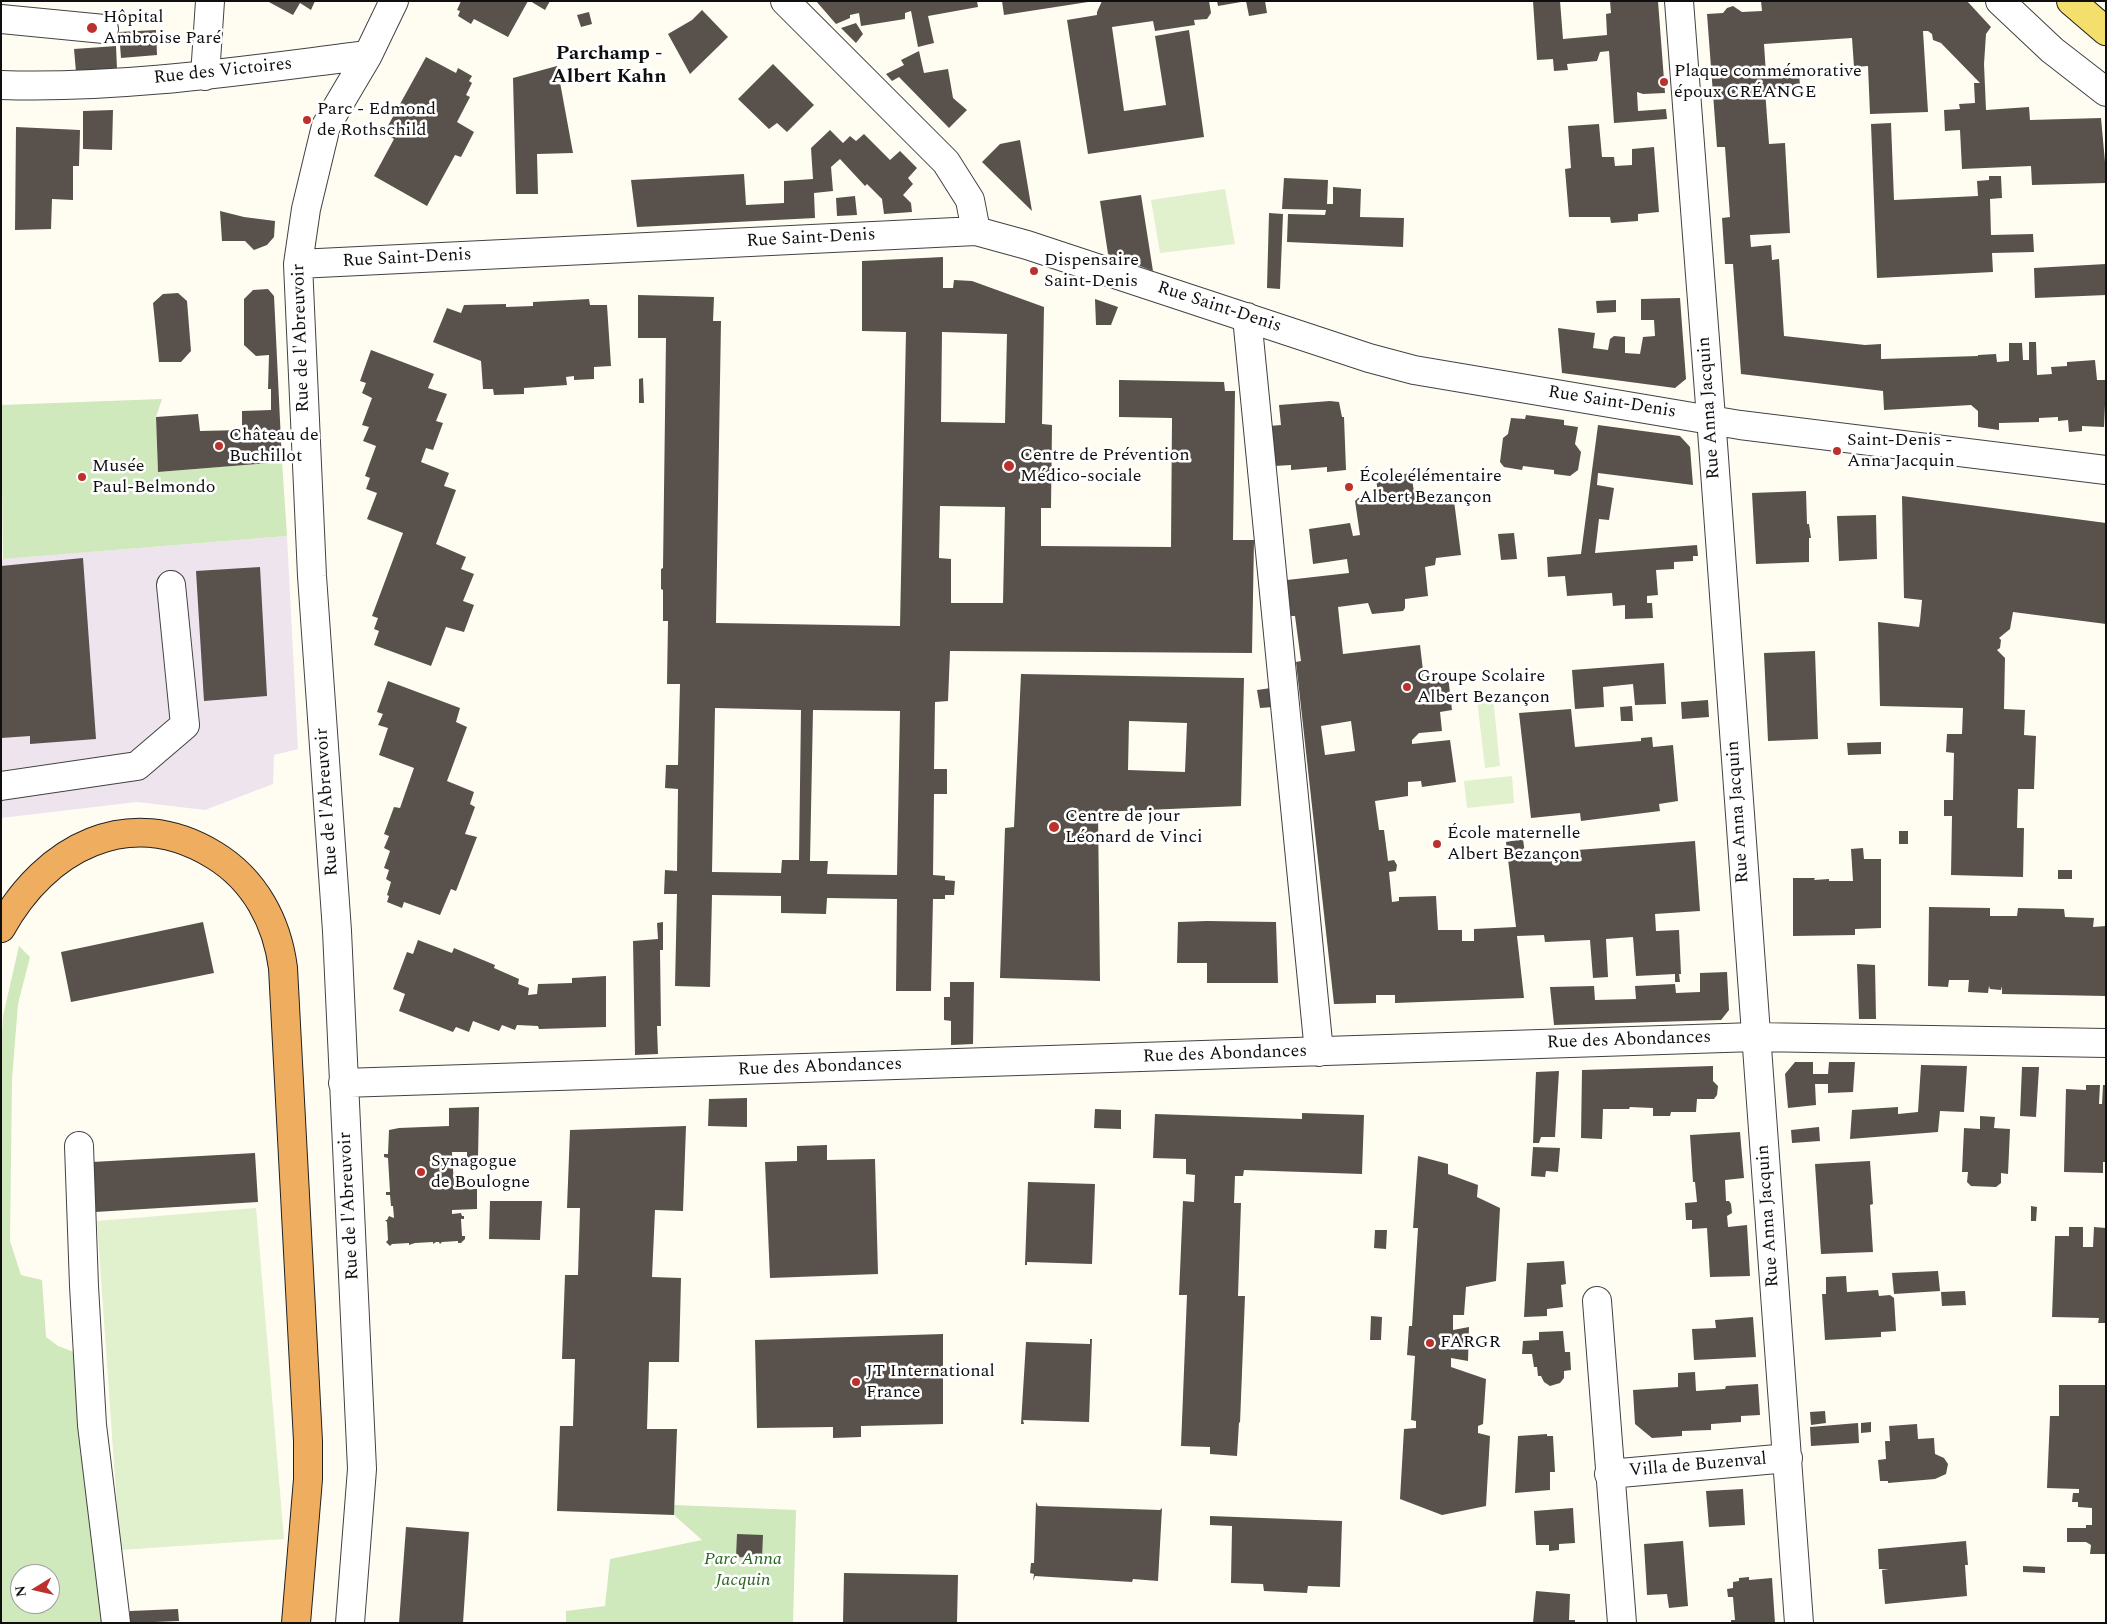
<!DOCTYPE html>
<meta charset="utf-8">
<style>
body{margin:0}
#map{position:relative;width:2107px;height:1624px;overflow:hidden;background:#fffdf2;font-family:Spectral,serif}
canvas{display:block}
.frame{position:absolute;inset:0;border:2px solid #0f0f0f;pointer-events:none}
.north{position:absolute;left:10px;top:1564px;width:50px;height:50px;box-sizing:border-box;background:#fff;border:1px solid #9f9f9f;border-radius:50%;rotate:261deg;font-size:14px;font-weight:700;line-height:20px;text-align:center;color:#0f0f0f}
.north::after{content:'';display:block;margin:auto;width:18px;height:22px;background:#bc312b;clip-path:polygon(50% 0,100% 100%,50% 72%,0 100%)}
</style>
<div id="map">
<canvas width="2107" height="1624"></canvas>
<div class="frame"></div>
<div class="north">N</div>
</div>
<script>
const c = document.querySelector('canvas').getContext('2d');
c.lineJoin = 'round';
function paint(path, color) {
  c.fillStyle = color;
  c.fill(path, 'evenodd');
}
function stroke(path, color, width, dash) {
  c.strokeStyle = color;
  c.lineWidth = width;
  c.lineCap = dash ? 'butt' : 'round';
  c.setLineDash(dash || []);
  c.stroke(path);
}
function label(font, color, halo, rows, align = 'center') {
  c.font = font + ' Spectral,serif';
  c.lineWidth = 5;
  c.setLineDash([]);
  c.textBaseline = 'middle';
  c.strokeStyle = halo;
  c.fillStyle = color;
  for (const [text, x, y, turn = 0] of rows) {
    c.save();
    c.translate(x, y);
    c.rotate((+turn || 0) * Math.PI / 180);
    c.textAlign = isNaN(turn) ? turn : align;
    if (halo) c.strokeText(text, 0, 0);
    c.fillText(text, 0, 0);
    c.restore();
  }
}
paint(new Path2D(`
 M287,536L298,749L274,755L273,784L205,810L137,802L1,818V559Z`), '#ede4ed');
paint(new Path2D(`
 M162,399L156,417L158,472L282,462L287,536L3,559L1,405Z
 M19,946L30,957L18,1004L12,1079L10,1241L21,1275L42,1280L46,1337L58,1346L74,1352L79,1384L89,1514L103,1623H1V1054L3,1016ZM20,1574H50V1604H20Z
 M674,1505L796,1510L793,1623H566V1611L605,1606L610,1559L702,1540L674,1515Z`), '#cfe8bc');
paint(new Path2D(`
 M1225,189L1235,244L1160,253L1151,200Z
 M1493,697L1500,766L1485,768L1477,699Z
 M1512,776L1514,803L1467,808L1464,781Z
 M256,1208L284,1539L120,1550L97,1221Z`), '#e1f0cd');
paint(new Path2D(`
 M267,1H315L311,10L300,3L293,15Z
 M461,1H528L508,37L474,19L471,24L458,16L460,11L457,10Z
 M530,1H550L545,10Z
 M816,1H977L978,7L928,16L934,43L918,47L911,11L905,13V19L861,26L859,13L850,15V18L836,24Z
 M1002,1H1088V2L1004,15Z
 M1102,1H1209L1211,13L1207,19L1194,20L1195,25L1155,31L1153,21L1112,27L1124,111L1166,105L1155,36L1189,30L1204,137L1088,154L1067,20L1097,15V12Z
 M1217,1H1240L1241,2L1218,6Z
 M1246,1H1265L1267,13L1249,16Z
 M1533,1H1560L1563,39L1607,35L1606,14L1611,13L1610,1H1658L1665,93L1643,94L1637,92L1638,111L1666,109L1667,119L1614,123L1609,51L1600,52L1597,61L1567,64L1568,70L1554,71L1553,59L1537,60Z
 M1761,1H1967L1991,27L1986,34L1984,64L1986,110L2029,107L2030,120L2101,118L2106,173V183L2032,185L2031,166L1962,169L1960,130L1945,131L1944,110L1960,109L1959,104L1975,103L1974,83H1980L1941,43L1933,40L1932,34L1928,31H1923L1928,112L1870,114L1868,66L1854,67L1852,38L1764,44L1766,74L1799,71L1800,87L1765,90L1769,144L1785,143L1790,233L1750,235L1751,247L1771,245L1772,260L1779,259L1784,336L1865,345L1881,344V359L1978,356V355L1996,354L1997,362L2009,361V343H2022L2023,360H2029V342H2036L2037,375L2052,374L2051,367L2067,366V362L2095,360L2097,380H2105L2106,383L2104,427L2082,426V431L2069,432L2068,420L2058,421V417L2039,418V422L1999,423V430L1978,427V411L1971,405L1884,410L1883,391L1741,374L1733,264H1725L1722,218L1730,217L1725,147H1717L1707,14L1723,13L1727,8L1733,6L1742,12L1762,11Z
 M702,10L728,37L690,74L668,34L692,20Z
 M589,12L592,24L581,27L577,15Z
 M856,23L863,34L856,43L841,28Z
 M156,30L157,55L121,58L119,32Z
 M116,46L117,69L76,72L74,49Z
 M919,51L924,73L948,69L953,98L967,110L949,128L899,77L892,81L886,74L904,65L901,60Z
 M426,57L456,73L458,68L472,76L469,81L472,83L466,95L470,97L457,122L474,132L461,157L455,155L427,206L374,176L394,139L384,133Z
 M773,64L814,105L787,132L777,123L769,129L738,99Z
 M557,66L573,153L537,154L538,194H516L513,78Z
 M113,110L112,150L83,149V111Z
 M1891,123L1894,200L1978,196L1977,181L1989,180V176H2001L2002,198L1990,199L1991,235L2033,234L2034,252L1992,253L1993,272L1877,278L1871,124Z
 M1599,124L1602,157H1614L1615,166L1632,165V149L1654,147L1659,212L1638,214V221L1611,223L1610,217H1569L1565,169L1571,168L1568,126Z
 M16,127L80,130L79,166H73V200L52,199L51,229L15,230Z
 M830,130L843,143L850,136L856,141L864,134L890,160L900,151L917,168L908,178L913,184L903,195L911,203L912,212L884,214L882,199L867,184L865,186L840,159L831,167L833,191L814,193L815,218L637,227L631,180L744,174L746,205L784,203V181L813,179L811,148Z
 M1020,140L1032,211L982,162L1000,144Z
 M1284,178L1328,180L1327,204H1333V187L1361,189L1360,217L1404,218L1403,247L1287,242L1288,214L1325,215L1326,210L1282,209Z
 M1141,195L1153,271L1108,254L1100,201Z
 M855,196L857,215L837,216L836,198Z
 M220,211L244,217L275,221L274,237L267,245L254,250L245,241H222Z
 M1269,213L1283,214L1280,289L1267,288Z
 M943,257V288H953L954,280L972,281L1044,307L1042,424L1052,425L1051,508H1041V546L1171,547L1172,418L1119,417V380L1224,382L1225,391H1235L1233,540H1254L1252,653L950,651L948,701L935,702L934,769H947V794H934L933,875L945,876V880L955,881L954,895H945V899H933L931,991H896L897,899L827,898L826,914L781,913V896L712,895L710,987L675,986L677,894H664L665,870L677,871L678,789L665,788L666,765H678L680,684H667L668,621H663V590L661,589V569L663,568L666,338H638V295L714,297L713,321H721L716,623L900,626L906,332L862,331V261ZM942,332L1007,334L1005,423L941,422ZM940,506L1005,507L1003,603H951V559L939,558ZM715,708L801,710L799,860H782L781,873L712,872ZM813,710L900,711L897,875L827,874L828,861H810Z
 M2106,264V295L2035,298L2034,268Z
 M268,289L274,296L282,462L158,472L156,417L198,414L200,431L242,430V411L271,410V389H268L269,355L256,356L244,345V299L253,290Z
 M178,293L187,301L191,351L181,362H159L153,303L163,294Z
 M1680,298L1686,379L1675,388L1562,373L1558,328L1595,333L1593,348L1608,350L1610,339L1614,336L1625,337V353L1640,354L1643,337L1655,336L1654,320H1641V299Z
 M589,299L590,305H607L611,366L594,367V379L574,380V376L566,377L567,385L524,388V394L494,395L493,389H483L481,361L433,342L447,308L461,313L464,305L506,304V307L533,306V302Z
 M1095,299L1118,307L1111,325H1096Z
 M1616,300V312L1597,313L1596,301Z
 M371,350L434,374L428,388L447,394L436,421L443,423L433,450L426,448L421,462L449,473L444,486L456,490L436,544L466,557L461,569L474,574L463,601L474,605L464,632L446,627L431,666L374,645L379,631L374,629L378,618L372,616L403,533L367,519L377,493L366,489L370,478L365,476L376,446L363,441L369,427L362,425L372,398L362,393L366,383L360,381Z
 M643,378L644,403H639V379Z
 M1330,401L1339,402L1342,417H1344L1346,470L1327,472V467L1291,470V465L1274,466L1269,426L1281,425L1279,405Z
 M1526,415L1564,420V425L1578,427L1575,444L1581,452L1578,470L1570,476L1554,474V470L1538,468L1523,466L1522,470L1504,467L1500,462L1503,438L1508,434L1511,418L1525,419Z
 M1598,425L1680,436L1690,447L1693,485L1598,473L1597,485L1614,488L1609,520L1599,519L1595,553L1697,545L1698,556H1693V561L1674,562V569L1656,570L1658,595L1647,596V603H1652L1653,618L1625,619V605L1613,606L1612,593L1567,596L1565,576L1548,577L1547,557L1581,554Z
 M1411,473L1415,498L1453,493L1461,555L1436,558L1435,565L1425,567L1428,596L1405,599V608L1403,611L1372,614L1368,603L1338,607L1343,654L1420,645L1424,679L1448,676L1452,710L1440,712L1442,731L1419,733L1412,740V744L1450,740L1456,782L1422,787L1421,781L1408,782V796L1375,801L1379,830H1384L1388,861L1394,860L1397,865L1396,871L1389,872L1392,902L1399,901V897L1436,896L1438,930H1462V941H1474V929L1516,927L1506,842L1523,839L1525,854L1695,841L1700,911L1655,914L1656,931L1679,930L1681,974H1679L1680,982H1675V974L1636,976L1633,937L1606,939L1608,977L1593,978L1590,940L1545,942L1544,935L1517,936L1524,998L1395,1003V995H1376V1003L1334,1004L1296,662L1301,661L1295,616H1291L1287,580L1349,573L1347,559L1313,564L1309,529L1350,523L1353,536L1360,535L1355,501L1358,498L1367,497L1372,500L1373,504L1379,502L1376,478ZM1351,721L1355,751L1325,755L1321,726Z
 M1806,491L1807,524H1809L1811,538H1809V562L1756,564L1752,493Z
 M1902,496L2106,523V624L2013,612L2010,629L1999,638L2001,640L2000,648L1997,650L2005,658L2004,709L2025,710L2024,735L2036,736L2034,789H2018L2017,828H2024L2023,877L1951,875L1952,816H1944V800H1953L1954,753L1946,752L1947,734H1962L1963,708L1880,706L1878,622L1919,627L1920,621L1922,600L1904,598Z
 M1876,515L1877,559L1839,561L1837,516Z
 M1514,533L1517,559L1501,560L1498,534Z
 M83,558L96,739L30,744V736L1,738V566Z
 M260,567L267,696L204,701L196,571Z
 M1815,651L1818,739L1768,741L1764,653Z
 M1664,663L1666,704L1635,705L1633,684L1603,687L1604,707L1575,709L1572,670Z
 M1021,674L1244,678L1241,806L1098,812L1100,981L1000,978L1005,828L1014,827ZM1129,721L1187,723L1185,772L1128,770Z
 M388,681L460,708L456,722L467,727L447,781L474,792L470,804L475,807L465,834L477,837L456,891L451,889L440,915L404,902L402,908L387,902L389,896L387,895L391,882L386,879L389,870L384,868L390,851L384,848L389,836L384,834L394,807L400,808L414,768L379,755L388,728L378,725L383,714L377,712Z
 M1271,688L1273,707L1260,708L1257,690Z
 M1708,700L1709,717L1682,719L1681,702Z
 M1632,706L1633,721H1621L1620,707Z
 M1571,709L1575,747L1641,741V738L1652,737L1653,747L1673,745L1678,801L1659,804L1660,811L1581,821L1580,813L1531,818L1519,713Z
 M1881,742V754L1848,755L1847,743Z
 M1899,831H1908V844H1899Z
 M1863,848L1864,859H1881V928L1855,929V935L1793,936V878H1815L1814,880L1829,879V881H1853L1851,849Z
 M2058,870H2072V879H2058Z
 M1929,907L1990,908V916H2017L2018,908L2064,909L2065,917L2094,918L2093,927L2106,926V996L2002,994V986L2001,990L1990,989L1989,986L1988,993L1968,992L1969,980H1949L1948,987L1928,986Z
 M1207,921L1276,922L1278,983H1207V963H1177L1178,922Z
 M203,922L214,973L71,1002L61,952Z
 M663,922V950H660L661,1026H657L658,1054L635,1055L633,941L658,939L657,923Z
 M418,940L452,953L454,948L495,965L494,968L519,979L518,984L529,988L528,995L537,994L538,984L572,983V978L606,976V1027L539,1029L538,1026L517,1025L515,1030L502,1025L499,1031L473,1021L469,1032L456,1027L453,1032L399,1011L405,994L393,989L407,952L413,954Z
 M1857,964L1875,965L1876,1019H1859Z
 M1727,972L1729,1010L1721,1020L1554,1025L1550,987L1594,986L1595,1000L1636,999L1635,986L1675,984L1676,993L1700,992V973Z
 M950,982H974L973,1044L951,1045V1021L944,1020V997H950Z
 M1795,1062H1813V1074H1828L1829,1062H1855L1853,1092L1828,1093V1084H1815L1816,1105L1788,1108L1785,1074Z
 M1921,1065L1967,1066L1964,1112L1940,1111L1938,1132L1850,1139L1852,1110L1898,1107V1114L1918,1112Z
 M1713,1066V1081L1718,1086L1717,1095L1714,1099H1697L1696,1112H1671L1670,1116H1653V1108L1630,1107L1629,1109H1603L1602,1139L1581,1138L1582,1070Z
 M2022,1067H2039L2036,1117L2020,1116Z
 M1559,1071L1555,1137H1541L1539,1143H1533L1536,1072Z
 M2086,1085H2100L2099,1104H2102L2103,1085H2106V1162H2103V1173L2064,1172L2066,1089L2086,1090Z
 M747,1098V1127L708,1126L709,1099Z
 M479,1107L478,1159H467V1152H452L454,1186H457L458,1188L477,1189V1209L452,1210V1214L461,1213L462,1216H464V1219H461L462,1236H465V1239L461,1243H458V1241L442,1242L440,1244L439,1242H436L433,1244V1242L415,1243L409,1245V1243L392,1244L390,1246L386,1242L388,1240L387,1222L385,1220H387L389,1216L394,1218L393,1206H391L390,1195H386V1192H390L388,1158L384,1157V1154H388L389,1130L399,1128L449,1126V1108Z
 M1095,1109L1121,1110V1129L1094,1128Z
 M1302,1113L1364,1115L1362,1174L1244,1170L1243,1176H1235L1234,1203H1241L1238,1296H1245L1240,1423L1239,1422L1237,1456L1210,1454V1447L1181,1446L1187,1295H1179L1183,1201L1194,1202L1195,1175L1186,1174V1159L1153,1158L1155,1114L1302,1119Z
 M1980,1116L1995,1117L1994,1128L2010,1129L2008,1174L2001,1173V1183L1996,1187L1971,1186L1967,1182L1968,1172H1962L1964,1128L1980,1129Z
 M686,1126L683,1211L655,1210L652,1277L681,1278L679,1362H649L647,1429H677L674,1515L557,1511L560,1426H573L575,1359H562L565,1275H578L580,1208H567L570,1130Z
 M1819,1127L1820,1141L1792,1143L1791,1130Z
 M1740,1132L1744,1178L1725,1180L1726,1201H1729L1731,1204L1732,1213L1727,1216L1728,1227L1747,1225L1750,1276L1710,1277L1707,1228L1692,1229V1220H1686L1685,1203L1697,1202L1695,1182H1693L1690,1135Z
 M827,1145V1160L875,1159L878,1274L770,1278L765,1162L797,1161V1146Z
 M1533,1147L1560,1148L1558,1172L1546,1171L1545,1177L1531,1176Z
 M255,1153L258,1202L95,1212L92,1162Z
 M1418,1156L1448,1164V1174L1478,1185L1477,1197L1500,1208L1496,1281L1466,1287L1464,1315H1453V1330L1469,1327L1468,1361L1451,1358V1367L1486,1379L1483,1424L1478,1426V1433L1490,1436L1486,1506L1442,1515L1400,1499L1404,1429L1416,1428V1421L1411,1420L1415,1356L1407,1355L1409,1326H1412L1418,1228H1413Z
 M1870,1161L1873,1204L1870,1205L1873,1252L1821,1254L1815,1164Z
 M1028,1182L1095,1184L1092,1264L1027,1262V1265H1025Z
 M490,1201H542L540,1240L489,1239Z
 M2031,1206L2037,1207L2036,1221H2031Z
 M2069,1227H2083V1247H2093L2094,1227L2106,1228V1323H2098L2099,1318L2052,1317L2055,1236H2069Z
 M1375,1230H1387L1386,1249L1374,1248Z
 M1564,1261L1566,1284L1561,1285L1563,1307L1547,1309V1316L1524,1317L1527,1263Z
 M1938,1271L1940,1291L1894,1294L1892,1273Z
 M1846,1276L1847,1292L1878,1290L1879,1296L1890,1295L1894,1298L1896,1331L1881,1332V1337L1825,1340L1822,1294H1826V1277Z
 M1965,1291L1966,1305L1942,1306L1941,1292Z
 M1371,1316L1382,1317L1381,1340H1370Z
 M1753,1317L1756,1357L1694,1360L1692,1329L1716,1328L1715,1320Z
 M1563,1331L1565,1352H1570L1571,1370L1564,1371V1378L1560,1383L1550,1386L1544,1382L1541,1376H1538L1537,1367H1534L1532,1354H1522L1523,1341L1539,1340V1332Z
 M943,1334V1424L861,1426V1437L833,1438V1427L757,1428L755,1340Z
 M1090,1339H1092L1089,1422L1023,1420L1024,1424H1021L1026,1342L1090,1344Z
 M1695,1372L1696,1391L1725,1389L1726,1386L1758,1384L1760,1415L1741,1416V1422L1711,1424V1430L1682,1431V1436L1652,1438L1635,1424L1633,1390L1678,1387V1373Z
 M2059,1385H2106V1554H2090L2091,1545L2086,1542H2067V1528H2086V1525H2092V1508L2078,1507V1502H2072L2073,1493H2079V1489L2047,1488L2050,1416H2059Z
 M1825,1411L1826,1423L1811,1425L1810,1412Z
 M1871,1422V1432L1861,1433V1423Z
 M1858,1423L1859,1443L1811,1446L1810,1427Z
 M1917,1424L1918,1439L1934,1438L1935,1454L1944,1458L1948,1464L1946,1474L1935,1479L1888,1483V1481H1880L1878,1460L1886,1459L1885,1441H1890L1889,1426Z
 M1547,1434V1436H1553L1555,1472H1550V1490L1515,1493L1518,1436Z
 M1743,1489L1745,1525L1709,1527L1706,1491Z
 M1036,1502L1038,1506L1160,1510L1162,1508L1158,1581L1133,1579L1132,1582L1035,1576L1033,1581L1034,1574L1030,1573L1031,1563H1034Z
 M1573,1508L1575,1543L1559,1544V1550L1549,1551V1545H1536L1534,1511Z
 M1210,1516L1342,1521L1340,1587L1308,1586L1307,1593L1264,1591L1263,1584L1231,1583L1232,1526L1210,1525Z
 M406,1527L469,1532L463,1623H399Z
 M737,1534L763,1535L762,1558L736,1557Z
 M1683,1541L1688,1606L1669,1608L1667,1594L1647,1595L1644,1544Z
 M1966,1541L1968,1565H1965L1967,1596L1885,1604L1882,1570L1889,1569H1879L1878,1549Z
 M2023,1566L2045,1567V1573L2023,1572Z
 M844,1573L958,1575L957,1623H843Z
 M1749,1577V1580L1772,1578L1775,1623H1731V1620H1735L1733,1597H1728L1727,1589L1733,1588V1582L1739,1581V1578Z
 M1536,1591L1570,1594L1569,1620H1575V1623H1533Z
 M178,1609L179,1621L130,1623V1611Z`), '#58514c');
const minor = new Path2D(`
 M785,1L946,162L970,200L976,231
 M1679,1L1713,444L1799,1623
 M2000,1L2052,50L2106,92
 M1,19L104,29
 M205,76L210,1
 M1,85C124,89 246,70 368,55
 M298,264L976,231L1027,245L1369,358L1414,370L1740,425L2106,470
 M1247,317L1319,1052
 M1,786L137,766L185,725L171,585
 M343,1083L1755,1037L2106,1043
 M79,1146L84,1286L92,1425L116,1623
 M1597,1301L1622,1623
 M1609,1474L1788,1458
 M350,1623L362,1469L337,931L312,576L298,264L306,209L326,126L368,55L394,1`);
const major = new Path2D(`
 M2071,1L2106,31`);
const highway = new Path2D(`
 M1,928C45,848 129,803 214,855C255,880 277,922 283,968L308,1441V1479L296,1623`);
stroke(minor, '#424242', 30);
stroke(major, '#202020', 30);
stroke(highway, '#202020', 30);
stroke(minor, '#fff', 28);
stroke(major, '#f4df6c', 28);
stroke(highway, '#efae5f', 28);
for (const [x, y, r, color] of [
 [92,28,6,"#bc312b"],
 [1664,82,5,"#bc312b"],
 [307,120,5,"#bc312b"],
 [1034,271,5,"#bc312b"],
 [219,446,5,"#bc312b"],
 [1837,451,5,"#bc312b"],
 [1009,466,6,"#bc312b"],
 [82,477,5,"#bc312b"],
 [1349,487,5,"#bc312b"],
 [1407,687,5,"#bc312b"],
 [1054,827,6,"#bc312b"],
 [1437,844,5,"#bc312b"],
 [421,1172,5,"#bc312b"],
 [1430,1343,5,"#bc312b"],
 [856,1382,5,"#bc312b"]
]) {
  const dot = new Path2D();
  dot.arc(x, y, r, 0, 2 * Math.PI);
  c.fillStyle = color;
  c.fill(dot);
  stroke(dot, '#fff', 2);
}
label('18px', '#0f0f0f', '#fff', [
 ["Hôpital",103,18],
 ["Ambroise Paré",103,39],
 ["Plaque commémorative",1674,72],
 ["époux CRÉANGE",1674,93],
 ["Parc - Edmond",317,110],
 ["de Rothschild",317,131],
 ["Dispensaire",1044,261],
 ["Saint-Denis",1044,282],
 ["Château de",229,436],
 ["Buchillot",229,457],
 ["Saint-Denis -",1847,441],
 ["Anna Jacquin",1847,462],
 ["Centre de Prévention",1020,456],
 ["Médico-sociale",1020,477],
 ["Musée",92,467],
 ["Paul-Belmondo",92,488],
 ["École élémentaire",1359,477],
 ["Albert Bezançon",1359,498],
 ["Groupe Scolaire",1417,677],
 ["Albert Bezançon",1417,698],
 ["Centre de jour",1065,817],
 ["Léonard de Vinci",1065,838],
 ["École maternelle",1447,834],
 ["Albert Bezançon",1447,855],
 ["Synagogue",431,1162],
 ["de Boulogne",431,1183],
 ["FARGR",1440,1343],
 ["JT International",866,1372],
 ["France",866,1393]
], 'left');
label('18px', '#0f0f0f', '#fff', [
 ["Rue des Victoires",223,72,-6],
 ["Rue Saint-Denis",811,239,-3],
 ["Rue Saint-Denis",407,259,-3],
 ["Rue Saint-Denis",1219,308,18],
 ["Rue de l'Abreuvoir",302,338,-92],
 ["Rue Saint-Denis",1612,403,9],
 ["Rue Anna Jacquin",1710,408,-94],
 ["Rue de l'Abreuvoir",328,802,-94],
 ["Rue Anna Jacquin",1739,812,-94],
 ["Rue des Abondances",1629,1041,-2],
 ["Rue des Abondances",1225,1055,-2],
 ["Rue des Abondances",820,1068,-2],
 ["Rue de l'Abreuvoir",350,1206,-93],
 ["Rue Anna Jacquin",1769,1216,-94],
 ["Villa de Buzenval",1698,1466,-5]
]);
label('italic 18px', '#296621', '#fff', [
 ["Parc Anna",743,1560],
 ["Jacquin",743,1581]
]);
label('bold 20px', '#0f0f0f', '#fff', [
 ["Parchamp -",609,55],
 ["Albert Kahn",609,78]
]);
</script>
